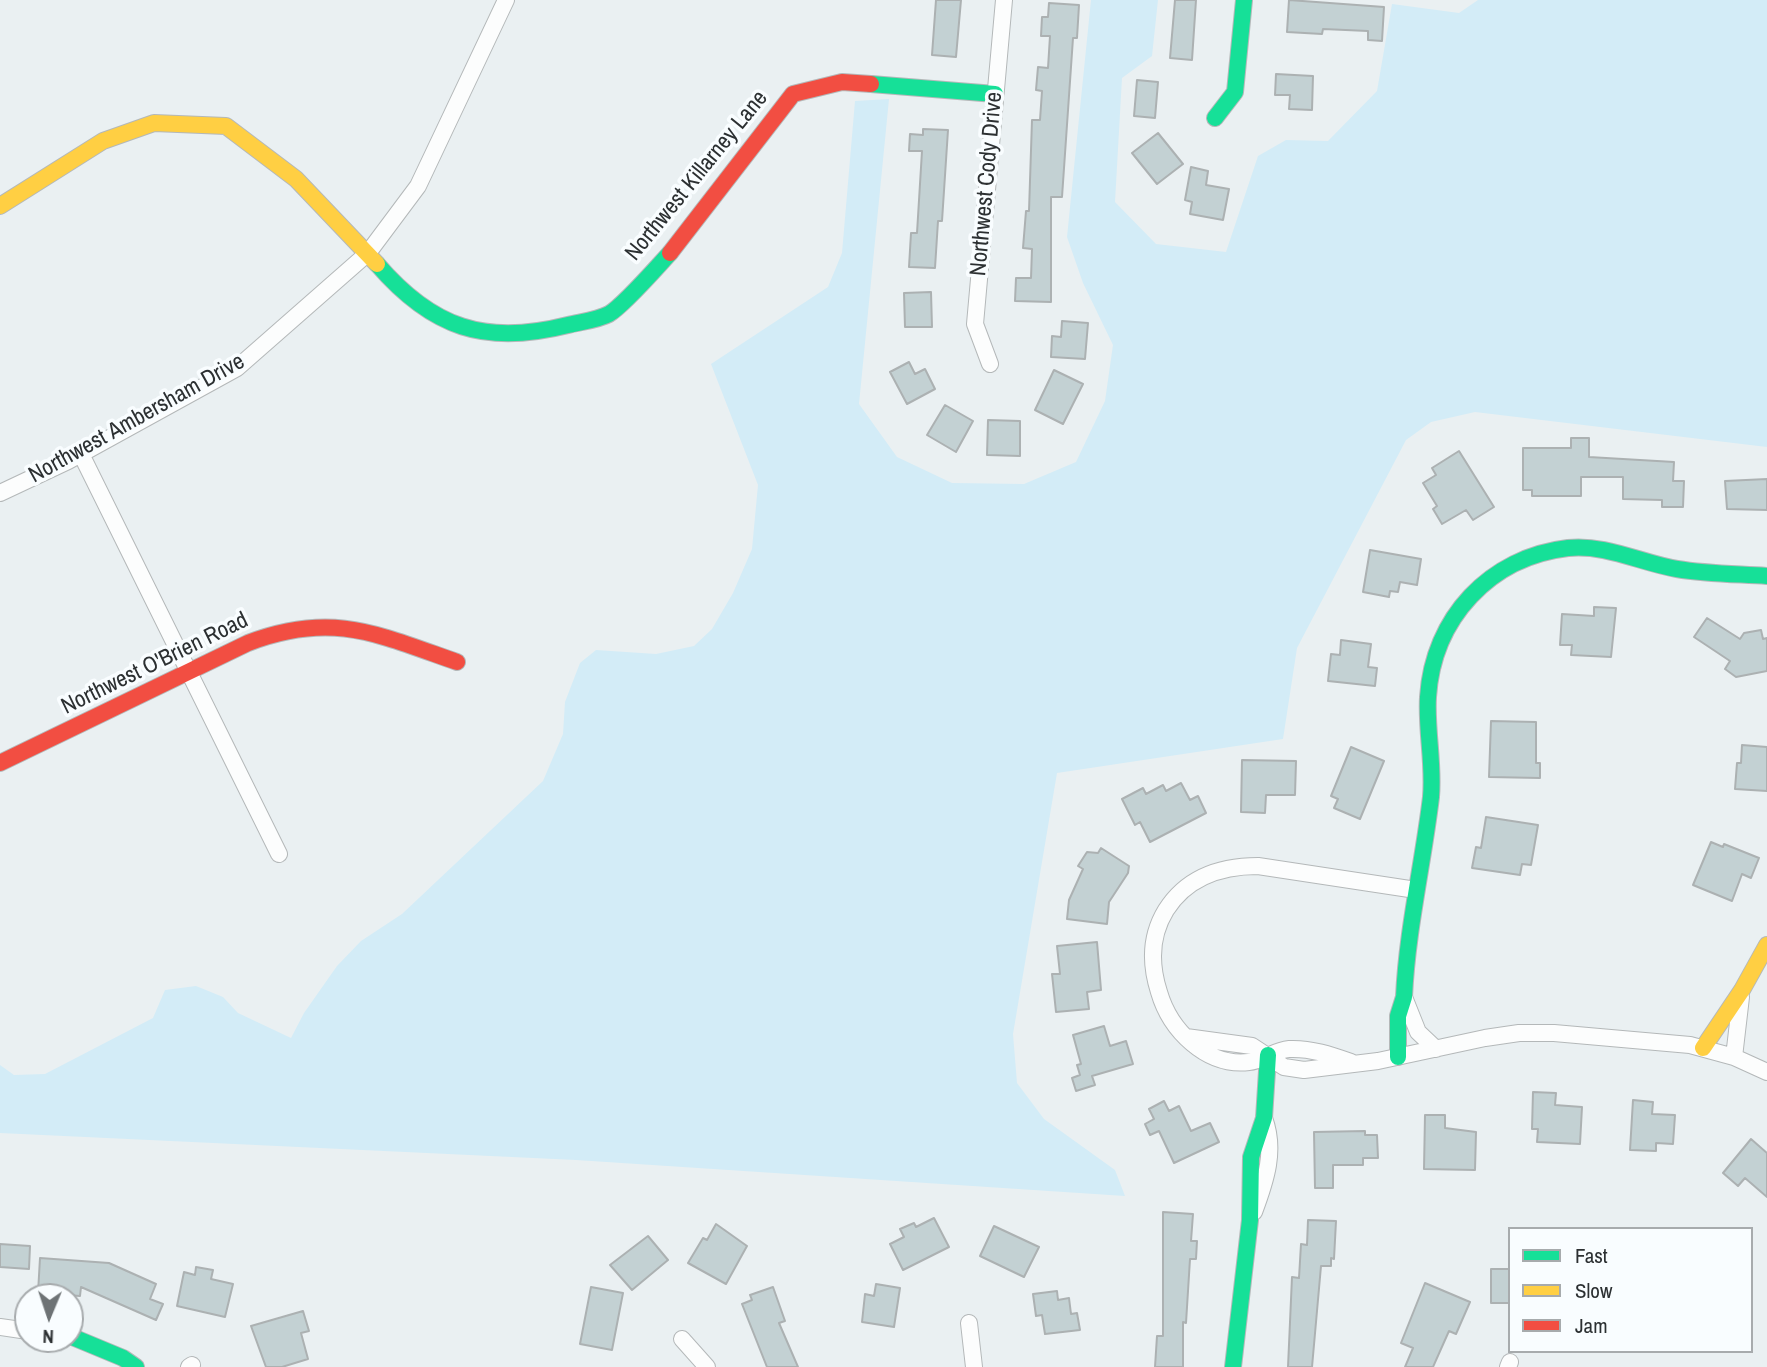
<!DOCTYPE html>
<style>
body{margin:0}
#map{position:relative;width:1767px;height:1367px;overflow:hidden;background:#eaf0f2;font-family:"Archivo Narrow",sans-serif}
canvas{display:block}
.legend{position:absolute;left:1508px;top:1227px;width:245px;height:126px;box-sizing:border-box;background:#f9fdff;border:2px solid #a7abad;margin:0;padding:9px 12px;list-style:none;font-size:21px;color:#2c3032}
.legend li{display:flex;align-items:center;gap:14px;height:35px}
.legend b{width:35px;border:2px solid #a7abad}
.north{position:absolute;left:14px;top:1283px;width:70px;height:70px;box-sizing:border-box;background:#f9fdff;border:2px solid #a7abad;border-radius:50%;rotate:182deg;font-size:19px;font-weight:700;line-height:28px;text-align:center;color:#2c3032}
.north::after{content:'';display:block;margin:auto;width:24px;height:32px;background:#6e7375;clip-path:polygon(50% 0,100% 100%,50% 72%,0 100%)}
</style>
<div id="map">
<canvas width="1767" height="1367"></canvas>
<ul class="legend">
<li><b style="height:9px;background:#16e098"></b>Fast</li>
<li><b style="height:9px;background:#ffcf43"></b>Slow</li>
<li><b style="height:9px;background:#f24e42"></b>Jam</li>
</ul>
<div class="north">N</div>
</div>
<script>
const c = document.querySelector('canvas').getContext('2d');
c.lineJoin = 'round';
function paint(path, color) {
  c.fillStyle = color;
  c.fill(path, 'evenodd');
}
function stroke(path, color, width, dash) {
  c.strokeStyle = color;
  c.lineWidth = width;
  c.lineCap = dash ? 'butt' : 'round';
  c.setLineDash(dash || []);
  c.stroke(path);
}
function label(font, color, halo, rows, align = 'center') {
  c.font = font + ' "Archivo Narrow",sans-serif';
  c.lineWidth = 7;
  c.setLineDash([]);
  c.textBaseline = 'middle';
  c.strokeStyle = halo;
  c.fillStyle = color;
  for (const [text, x, y, turn = 0] of rows) {
    c.save();
    c.translate(x, y);
    c.rotate((+turn || 0) * Math.PI / 180);
    c.textAlign = isNaN(turn) ? turn : align;
    if (halo) c.strokeText(text, 0, 0);
    c.fillText(text, 0, 0);
    c.restore();
  }
}
paint(new Path2D(`
 M1091,0H1158L1152,56L1122,78L1115,202L1156,244L1226,252L1258,156L1286,140L1328,141L1377,91L1392,4L1459,13L1478,0H1767V447L1475,412L1431,422L1406,440L1297,648L1283,739L1057,773L1013,1034L1017,1083L1044,1119L1115,1170L1125,1196L576,1160L0,1133V1065L14,1075L45,1074L153,1018L165,990L196,986L223,997L238,1013L291,1038L304,1013L337,966L361,941L402,914L543,781L563,734L565,702L580,663L596,650L656,654L694,646L712,629L733,593L752,549L758,485L711,364L828,287L842,253L855,101L889,99L859,404L897,457L952,483L1024,484L1076,462L1105,401L1113,345L1083,283L1067,237Z`), '#d3ecf7');
const building = new Path2D(`
 M936,0H961L956,57L932,55Z
 M1175,0H1196L1192,60L1170,58Z
 M1289,0L1384,7L1382,41L1368,40V31L1323,29L1322,34L1287,32Z
 M1049,3L1079,5L1077,38H1073L1062,197H1051V302L1015,301L1016,278H1031L1032,249L1023,248L1026,211H1029L1032,120H1040L1042,91L1036,90L1038,67L1048,68L1050,36H1041L1042,17H1048Z
 M1276,74L1313,76L1312,110L1289,109L1290,95H1275Z
 M1137,80L1158,82L1155,118L1134,116Z
 M923,129L948,130L942,221H938L935,268L909,267L911,233H917L922,151H909L910,134L923,135Z
 M1158,133L1183,164L1157,184L1132,153Z
 M1191,167L1208,171L1206,185L1229,189L1223,220L1190,214L1192,202L1185,200Z
 M931,292L932,327H905L904,293Z
 M1062,321L1088,323L1085,359L1051,357L1052,336L1061,337Z
 M909,362L915,374L925,369L935,389L907,404L890,372Z
 M1054,370L1083,384L1063,424L1035,410Z
 M945,405L973,421L956,452L927,435Z
 M988,420L1020,421V456L987,455Z
 M1571,438H1589V457L1674,462L1673,481H1684L1683,507H1662V500L1623,499V477H1581V496H1532V490H1523V448H1571Z
 M1459,451L1494,507L1473,520L1466,510L1442,524L1433,509L1437,506L1423,483L1436,475L1432,468Z
 M1767,479V510L1727,509L1725,481Z
 M1370,550L1421,559L1417,585L1400,582L1398,592L1390,591L1389,597L1363,592Z
 M1594,607L1616,608L1611,657L1571,655L1572,645H1560L1562,614L1594,616Z
 M1707,618L1740,639L1744,633L1761,630L1763,639L1767,638V671L1736,677L1725,669L1730,661L1694,637Z
 M1341,640L1371,644L1368,667L1377,668L1375,686L1328,681L1331,654L1340,655Z
 M1491,721L1536,722V763H1540V778L1489,777Z
 M1742,745L1767,747V791L1735,789L1737,763H1741Z
 M1351,747L1384,761L1360,819L1334,808L1338,799L1331,796Z
 M1242,760L1296,761L1295,795H1266L1265,813L1241,812Z
 M1181,783L1190,800L1198,796L1206,813L1150,842L1140,822L1135,825L1122,799L1143,788L1146,794L1163,785L1166,791Z
 M1486,817L1538,825L1531,865L1522,864L1520,875L1472,868L1476,847L1481,848Z
 M1711,842L1723,847L1724,844L1759,858L1751,878L1742,874L1732,901L1693,885Z
 M1101,848L1129,866L1128,873L1109,902L1107,924L1067,919L1069,900L1083,869L1078,866L1087,852L1098,853Z
 M1097,942L1101,990L1087,992L1089,1009L1056,1012L1052,974H1060L1057,946Z
 M1104,1026L1110,1046L1126,1041L1133,1064L1092,1076L1095,1085L1076,1091L1072,1078L1080,1075L1077,1065L1081,1064L1073,1035Z
 M1533,1092L1556,1093L1555,1105L1582,1107L1580,1144L1537,1142L1538,1129H1532Z
 M1633,1100L1653,1102L1652,1114L1675,1115L1673,1144L1656,1143V1151L1630,1150Z
 M1164,1101L1169,1111L1179,1106L1191,1131L1210,1123L1219,1142L1174,1163L1159,1131L1150,1135L1145,1124L1154,1119L1149,1109Z
 M1425,1115H1445V1128L1476,1132L1475,1170L1424,1169Z
 M1365,1131V1135H1377L1378,1158H1363V1165H1333V1188H1315L1314,1132Z
 M1751,1139L1767,1153V1197L1745,1178L1738,1186L1723,1173Z
 M1163,1212L1193,1214L1191,1241H1197L1196,1259H1190L1186,1323L1183,1322V1367H1155L1157,1336H1163Z
 M934,1218L949,1247L903,1270L890,1244L904,1237L900,1229L914,1223L916,1227Z
 M1308,1220L1336,1221L1334,1259L1331,1258V1266H1321L1312,1367H1288L1292,1277L1299,1278L1301,1244L1307,1245Z
 M716,1224L747,1246L726,1284L688,1263L703,1238L707,1240Z
 M994,1226L1039,1247L1024,1277L980,1256Z
 M648,1236L668,1260L632,1290L610,1265Z
 M0,1244L30,1246L29,1269L0,1267Z
 M40,1258L109,1263L156,1284L150,1299L163,1304L156,1320L81,1287L80,1296L38,1293Z
 M196,1267L213,1270L211,1279L233,1284L225,1317L177,1306L184,1272L195,1275Z
 M1491,1269H1510V1303H1491Z
 M1425,1283L1470,1302L1456,1334L1449,1331L1433,1367H1405L1413,1348L1401,1343Z
 M876,1284L900,1288L894,1327L862,1322L865,1294L874,1296Z
 M591,1287L623,1293L612,1350L580,1344Z
 M773,1287L785,1321L779,1323L798,1367H767L742,1304L752,1300L750,1295Z
 M1057,1291L1058,1300L1069,1298L1071,1314L1077,1313L1080,1330L1045,1334L1042,1315L1036,1316L1033,1294Z
 M303,1311L309,1331L301,1333L308,1359L282,1367H266L251,1326Z`);
paint(building, '#c3d1d3');
stroke(building, '#acb1b2', 2);
const street = new Path2D(`
 M990,364L975,324L1004,0
 M81,454L279,854
 M0,493L68,461L237,368L368,253L418,186L506,0
 M1404,997L1418,1032L1436,1049
 M1186,1037L1252,1046L1284,1067L1304,1070L1378,1061L1485,1038L1519,1033H1554L1690,1045L1734,1057L1767,1072
 M1734,1057L1741,997
 M1351,1062C1331,1055 1311,1048 1289,1049C1275,1050 1262,1061 1249,1062C1206,1067 1170,1030 1159,992C1150,964 1150,936 1166,910C1187,877 1221,866 1258,866L1416,890
 M1254,1212C1266,1180 1276,1150 1264,1118
 M969,1323L974,1367
 M0,1327L28,1331
 M682,1339L707,1367
 M189,1367L192,1365
 M1508,1367L1510,1362`);
const fast = new Path2D(`
 M871,84L995,94
 M1215,118L1235,92L1244,0
 M377,264C432,328 485,346 568,325C580,322 598,320 609,314C624,305 657,267 670,253
 M1398,1057V1016L1404,997C1407,930 1423,864 1431,797C1434,763 1426,730 1428,697C1433,618 1490,557 1568,548C1606,544 1641,563 1677,569C1707,574 1737,574 1767,576
 M70,1336L123,1358L136,1367
 M1233,1367L1250,1220L1251,1157L1264,1118L1268,1055`);
const slow = new Path2D(`
 M0,206L103,141L154,123L226,126L296,179L377,264
 M1703,1048L1742,990L1767,945`);
const jam = new Path2D(`
 M670,253L793,94L842,82L871,84
 M0,763L248,643C332,611 377,634 457,662`);
stroke(street, '#b4b8b9', 18);
stroke(fast, '#b4b8b9', 18);
stroke(slow, '#b4b8b9', 18);
stroke(jam, '#b4b8b9', 18);
stroke(street, '#fcfdfd', 16);
stroke(fast, '#16e098', 16);
stroke(slow, '#ffcf43', 16);
stroke(jam, '#f24e42', 16);
label('23px', '#2c3032', '#f9fdff', [
 ["Northwest Killarney Lane",697,176,-51],
 ["Northwest Cody Drive",987,184,-85],
 ["Northwest Ambersham Drive",137,419,-29],
 ["Northwest O'Brien Road",155,664,-26]
]);
</script>
